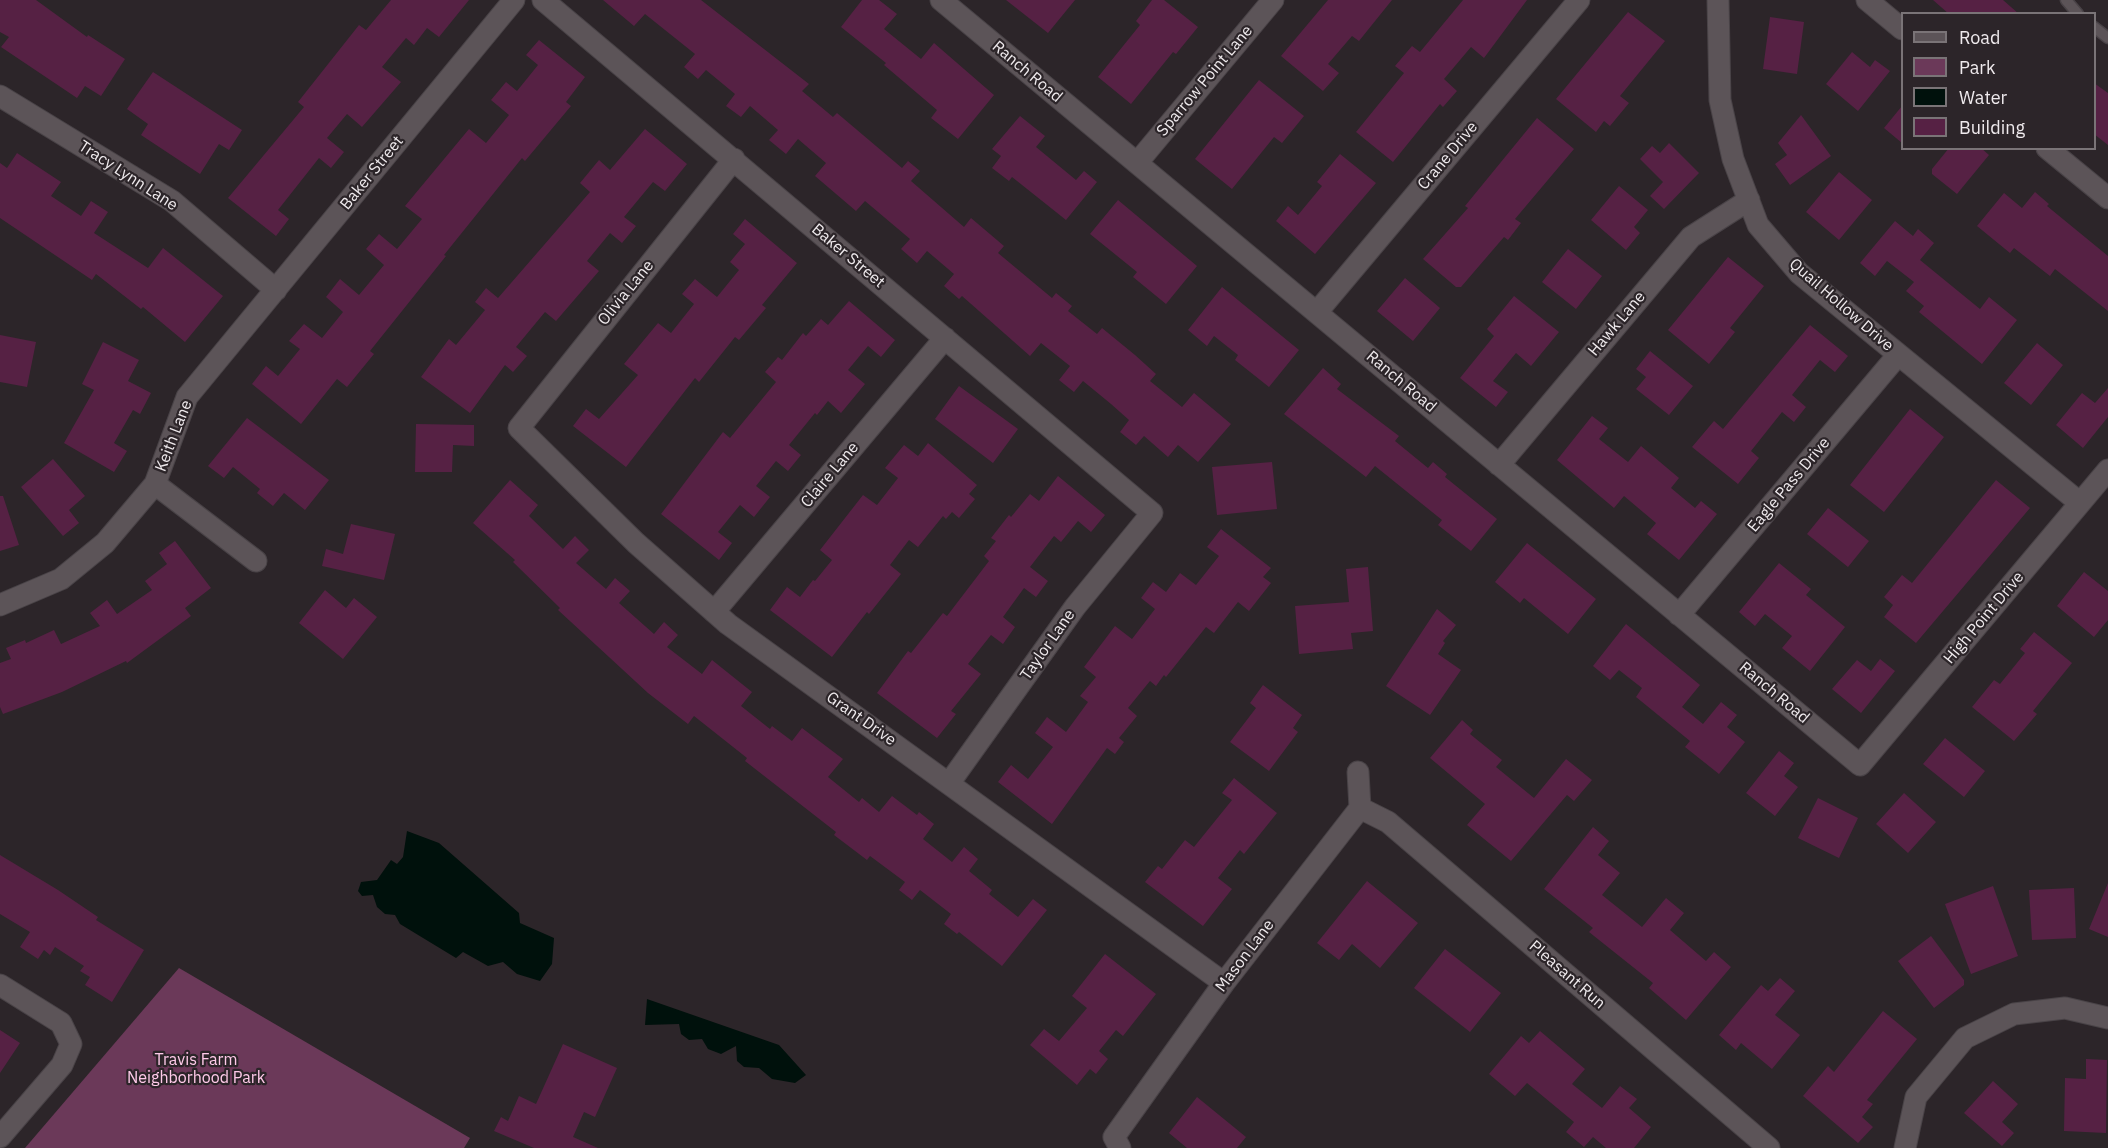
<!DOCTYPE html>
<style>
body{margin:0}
#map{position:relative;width:2108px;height:1148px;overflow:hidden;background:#2c2529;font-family:"IBM Plex Sans",sans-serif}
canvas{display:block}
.legend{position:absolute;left:1901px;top:12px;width:195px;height:138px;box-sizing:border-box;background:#2c2529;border:2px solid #7a7477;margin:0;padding:8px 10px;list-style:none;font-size:18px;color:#efeaed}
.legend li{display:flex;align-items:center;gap:12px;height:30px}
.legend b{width:30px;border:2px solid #7a7477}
</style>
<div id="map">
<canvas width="2108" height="1148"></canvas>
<ul class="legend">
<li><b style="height:8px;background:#5c5458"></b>Road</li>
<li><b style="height:16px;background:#6b3959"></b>Park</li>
<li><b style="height:16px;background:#00110c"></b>Water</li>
<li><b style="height:16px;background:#562144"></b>Building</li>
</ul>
</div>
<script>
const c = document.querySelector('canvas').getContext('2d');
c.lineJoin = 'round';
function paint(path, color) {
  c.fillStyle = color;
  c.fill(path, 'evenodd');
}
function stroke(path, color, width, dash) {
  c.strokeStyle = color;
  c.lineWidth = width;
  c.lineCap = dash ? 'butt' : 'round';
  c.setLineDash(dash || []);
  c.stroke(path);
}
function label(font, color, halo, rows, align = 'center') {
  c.font = font + ' "IBM Plex Sans",sans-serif';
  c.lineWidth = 4.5;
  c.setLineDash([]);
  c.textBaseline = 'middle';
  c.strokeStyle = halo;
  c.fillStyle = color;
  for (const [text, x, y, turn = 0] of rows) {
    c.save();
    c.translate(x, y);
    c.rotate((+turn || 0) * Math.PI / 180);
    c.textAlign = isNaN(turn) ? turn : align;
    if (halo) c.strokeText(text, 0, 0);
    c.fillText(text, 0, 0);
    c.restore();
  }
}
paint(new Path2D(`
 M179,968L470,1138L464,1148H25Z`), '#6b3959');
paint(new Path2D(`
 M407,831L439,843L519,913L520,923L554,938L552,964L540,981L517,974L503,962L488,966L463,952L456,958L400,924L395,915L385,914L377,907L373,895L362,896L358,891L361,882L377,880L391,860L397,864L403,857Z
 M647,999L779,1045L806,1075L795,1083L772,1079L759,1068L744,1067L737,1061L736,1046L721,1054L708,1049L702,1039L689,1040L681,1034L679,1024L645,1025Z`), '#00110c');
paint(new Path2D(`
 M0,0H36L87,37L88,35L125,59L101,96L85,86L77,98L1,47L9,37L0,32Z
 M391,0H469L439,37L427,28L414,45L406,38L382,67L401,82L362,127L347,114L327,138L344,152L331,168L319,158L278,210L289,219L276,236L228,198L304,107L298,102L359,25L366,30Z
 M603,0H701L809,84L802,91L833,117L837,113L902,168L908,161L920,171L911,181L964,227L971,218L1004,246L998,253L1052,298L1056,293L1072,306L1068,311L1097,334L1102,328L1135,355L1156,374L1150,381L1182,407L1194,393L1231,424L1198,462L1178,445L1168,457L1144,436L1136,445L1120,432L1129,420L1111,404L1083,381L1074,392L1059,380L1070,366L1041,343L1030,356L962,296L959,299L944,286L954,274L927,251L917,263L901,249L910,239L865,201L856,211L815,176L826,163L798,139L786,154L769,140L778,130L750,106L741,117L726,106L735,94L706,70L698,79L684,67L695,54L645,14L634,26Z
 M862,0H879L897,14L884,29L921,59L934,43L994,95L958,139L931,118L937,110L884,65L886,63L841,27Z
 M1006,0H1075L1048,33Z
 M1152,0H1164L1198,27L1176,54L1173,52L1131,104L1098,77L1140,25L1136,21Z
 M1328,0H1392L1359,41L1352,36L1328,64L1339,73L1323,91L1281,56Z
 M1463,0H1527L1484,58L1471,47L1444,79L1457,91L1443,107L1440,104L1393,162L1356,132L1404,73L1395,66L1412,46L1420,52Z
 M1933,0H2003L2019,14H1949Z
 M1628,12L1665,41L1620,96L1629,103L1610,126L1604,121L1596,132L1556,99Z
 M1770,17L1804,22L1797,74L1763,69Z
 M539,40L585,77L566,102L571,106L525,161L522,158L444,255L446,256L370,351L374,354L347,387L337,379L301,424L252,384L266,366L278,376L300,349L289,341L304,324L322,338L343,312L326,297L340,279L359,295L384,265L366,249L379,234L397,249L422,219L405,206L469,129L486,143L509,115L491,100L506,82L517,91L538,65L526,55Z
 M1852,52L1870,67L1875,60L1890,71L1858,111L1826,84Z
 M153,72L242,130L229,150L219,144L200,174L141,135L148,124L127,109Z
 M1259,80L1304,116L1282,143L1274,137L1232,189L1195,159Z
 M2094,83L2108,93V145L2094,134Z
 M1902,106V143L1884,128Z
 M1801,115L1831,156L1790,185L1775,164L1787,155L1778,143Z
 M1020,116L1045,136L1036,147L1076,180L1084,171L1097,182L1066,220L1012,177L1009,181L992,168L1001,156L992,149Z
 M1537,118L1574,149L1515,219L1521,223L1508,240L1504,237L1461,287H1456L1423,259L1468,208L1465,206Z
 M645,129L687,164L665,191L653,182L624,217L636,226L622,243L610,233L587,261L599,271L556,321L545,312L516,347L527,356L513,372L505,365L470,413L421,377L449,339L456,345L485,310L475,302L486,288L498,298L590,192L580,183L599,160L610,170Z
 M1669,143L1699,173L1664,209L1650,196L1663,182L1640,159L1652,146L1660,153Z
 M1949,148H1981L1989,155L1957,194L1932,174V169Z
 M17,153L61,182L51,196L81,216L91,201L108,212L94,233L148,268L163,248L223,296L185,342L143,307L141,309L96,274L92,280L0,218V163L7,168Z
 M1340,154L1376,183L1315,254L1276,221L1288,206L1298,215L1322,186L1317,182Z
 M1839,172L1872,200L1839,240L1806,212Z
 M1619,186L1648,210L1634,227L1640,233L1626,250L1591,220Z
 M2035,192L2049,204L2047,206L2108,256V311L2055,269L2050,276L2014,248L2010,253L1977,226L2004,193L2022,208Z
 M1118,200L1197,266L1166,304L1133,277L1137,272L1090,234Z
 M745,219L797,263L762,305L766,308L739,340L735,337L699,382L695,378L626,467L573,426L586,409L599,419L638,375L624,364L658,323L671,333L694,304L682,294L695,279L717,297L739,270L730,262L745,244L733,234Z
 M1895,221L1913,236L1918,229L1934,243L1920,260L1980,309L1989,297L2017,320L1982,364L1919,312L1924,306L1906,291L1914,282L1887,261L1875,276L1860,263Z
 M1568,249L1602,276L1576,309L1542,282Z
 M1728,257L1764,286L1730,328L1735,332L1709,364L1668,330Z
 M1405,278L1440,308L1413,341L1377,311Z
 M1222,287L1299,350L1269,387L1235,360L1238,355L1214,336L1207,346L1188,330Z
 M1514,296L1559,332L1531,366L1516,353L1493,381L1508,392L1496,407L1460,378L1494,336L1487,329Z
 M849,301L895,340L881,357L868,346L848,370L865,384L841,413L828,401L817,415L815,413L789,445L801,455L788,471L776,461L756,486L770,497L754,517L740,505L718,532L732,543L719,560L661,514L723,432L730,438L776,382L765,372L778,357L782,360L803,333L806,336L821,319L828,325Z
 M1810,325L1848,356L1835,372L1820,360L1792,395L1806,407L1794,422L1782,412L1751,451L1759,458L1738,484L1692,447L1714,421L1723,429Z
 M0,335L36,342L27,387L0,382Z
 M103,342L139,360L128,381L151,393L140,414L133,410L114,443L127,451L114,472L64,443L94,390L82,384Z
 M2037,343L2063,365L2031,405L2004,383Z
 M1650,351L1693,386L1669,415L1636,389L1646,377L1636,369Z
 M1323,368L1341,384L1337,389L1399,436L1395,441L1428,468L1433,462L1447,474L1445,477L1497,519L1471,551L1438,525L1442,520L1375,466L1366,477L1284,414Z
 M959,386L1018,429L993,463L935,419Z
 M2108,388V417L2083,448L2056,425L2082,393L2095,403Z
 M1910,409L1944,437L1884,512L1850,485Z
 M1592,416L1608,428L1599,439L1628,462L1641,446L1679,478L1671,488L1695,508L1701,501L1717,514L1679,560L1647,534L1656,523L1624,496L1614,508L1557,460Z
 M247,418L329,480L305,510L284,493L273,506L257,493L260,489L233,467L224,478L208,466Z
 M416,424L474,425V446L453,445L452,472H415Z
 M928,443L977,485L969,494L975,499L959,518L952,512L946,519L943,516L918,547L909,540L890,565L901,574L869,614L867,612L832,657L770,610L787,587L800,597L813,580L815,581L832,560L820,550L863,495L877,505L898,478L885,468L904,445L918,456Z
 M53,459L85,496L69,510L79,523L63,536L21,487Z
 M1272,462L1277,509L1217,515L1212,467Z
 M1058,476L1105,515L1091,532L1078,521L1061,542L1054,536L1030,567L1048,581L1036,597L1024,588L1003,617L1015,627L1003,644L991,635L968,664L981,674L951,711L956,714L937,738L877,693L908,651L911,653L943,613L947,616L989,561L984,556L996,541L991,538L1009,515L1011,517L1030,494L1039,501Z
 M510,480L538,505L529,516L563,549L575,536L589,550L576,563L606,589L615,578L630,591L619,603L654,634L664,622L678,635L667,647L702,674L712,660L752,692L741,706L770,729L772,726L792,741L802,728L843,759L828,777L859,802L862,798L879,812L892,796L917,815L919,812L934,824L923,839L952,862L964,847L978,859L969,871L992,890L989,894L1018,917L1033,899L1047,910L1002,966L959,932L957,934L944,924L951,914L920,890L912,900L899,890L905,882L870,856L867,860L834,835L836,832L745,761L747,758L694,716L688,724L648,693L558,610L560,608L513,562L515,560L473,523Z
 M1996,480L2030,508L1916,643L1884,617L1893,605L1884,597L1902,575L1912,583Z
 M0,496H3L19,545L0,551Z
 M1828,508L1869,541L1848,567L1807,534Z
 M351,524L395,534L384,580L322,566L326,549L343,554Z
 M1221,529L1271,568L1263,577L1271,583L1249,611L1238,602L1214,633L1206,627L1166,677L1164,675L1156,686L1150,681L1128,708L1137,716L1119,738L1124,742L1115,754L1107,748L1052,824L998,782L1011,765L1028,779L1053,747L1035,733L1047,717L1066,732L1088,702L1080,696L1096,677L1084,667L1115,626L1132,639L1155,609L1141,598L1153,582L1166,592L1180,573L1196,585L1219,556L1207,547Z
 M175,541L211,588L185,608L191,616L127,663L126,661L62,692L3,714L0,707V663L11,659L6,648L25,640L26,643L54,630L61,644L100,626L90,613L107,600L117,614L152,590L145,581L167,564L159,553Z
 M1527,543L1596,599L1568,634L1524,598L1520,603L1495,582Z
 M1779,563L1811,589L1806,595L1845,627L1810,671L1782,648L1792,636L1765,614L1755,626L1739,612Z
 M1368,567L1373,631L1351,633L1353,649L1299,654L1295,606L1349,602L1346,569Z
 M2084,572L2108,591V620L2094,637L2057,606Z
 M325,590L346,608L354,598L377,617L343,659L299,623Z
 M1437,609L1456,625L1443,641L1445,643L1438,654L1461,670L1430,715L1386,686Z
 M1626,624L1700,685L1682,707L1703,724L1721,702L1737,715L1727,727L1745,742L1719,774L1685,747L1690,741L1636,697L1642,688L1619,670L1610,680L1593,666Z
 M2034,632L2072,663L2033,711L2037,714L2014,741L1972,707L1994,680L2000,684L2025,653L2020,649Z
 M1880,659L1895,671L1861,713L1832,689L1857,660L1871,671Z
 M1263,685L1302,715L1293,728L1298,732L1269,771L1230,742L1256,708L1250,703Z
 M1462,720L1473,730L1470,734L1502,760L1496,767L1534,798L1566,759L1592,780L1574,801L1567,795L1511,861L1467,825L1485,804L1430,758Z
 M1945,738L1985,771L1964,797L1923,764Z
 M1779,751L1794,763L1784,776L1798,787L1775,816L1746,793Z
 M1234,778L1277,813L1244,854L1240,850L1218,878L1232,889L1203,926L1145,882L1158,866L1162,869L1185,840L1194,847L1232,800L1222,793Z
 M1904,793L1936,822L1908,853L1876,824Z
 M1818,798L1858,818L1839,858L1798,838Z
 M1593,827L1609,841L1598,855L1620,873L1602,895L1642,927L1666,898L1684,913L1670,930L1706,961L1714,952L1731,967L1686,1020L1649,988L1653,983L1589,932L1593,928L1544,889Z
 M0,855L58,890L98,917L96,920L144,950L112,1002L85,985L90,977L80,971L84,966L55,947L50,955L44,950L38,959L20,947L30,932L0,914Z
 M1367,881L1418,923L1380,968L1352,944L1339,960L1317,943Z
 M2108,883V937L2089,929Z
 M1993,886L2018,956L1971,974L1945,904Z
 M2074,888L2076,938L2032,940L2029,890Z
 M1931,936L1964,980V985L1934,1008L1898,961Z
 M1445,949L1501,993L1470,1032L1414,988Z
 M1105,954L1156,994L1123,1036L1116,1030L1099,1051L1108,1059L1096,1074L1090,1069L1077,1085L1030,1045L1044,1029L1059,1041L1087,1008L1072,996Z
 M1780,978L1795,991L1775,1015L1800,1035L1772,1069L1741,1043L1736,1050L1719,1035L1761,985L1768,991Z
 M1883,1011L1917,1039L1867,1100L1873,1104L1862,1117L1873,1127L1858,1143L1803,1096L1828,1066L1834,1072Z
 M0,1030L20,1043L0,1073Z
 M1540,1031L1585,1069L1572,1084L1602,1108L1620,1086L1637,1099L1629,1108L1651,1127L1634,1148H1606L1593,1137L1584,1147L1566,1132L1574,1122L1527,1083L1515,1096L1489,1074L1521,1036L1529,1043Z
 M563,1044L617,1068L595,1117L584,1112L573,1137L598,1148H534L494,1131L501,1117L508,1121L519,1096L536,1104Z
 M2086,1059L2107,1060L2106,1133L2064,1131L2065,1078L2086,1079Z
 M1993,1081L2018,1104L2002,1122L2014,1133L2002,1146L1964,1113Z
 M1197,1097L1246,1137L1237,1148H1187L1169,1133Z`), '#562144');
const service = new Path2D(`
 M2066,0L2078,14
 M2094,27L2108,38`);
const minor = new Path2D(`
 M543,0L1152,513L1075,607L950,782
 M941,0L1860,765L2108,470
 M1718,0L1720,100L1733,159L1758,225L1799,273L2080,503
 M1867,0L1902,29
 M0,96L172,201L276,290
 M2047,148L2108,198
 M734,159L519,428L636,543L728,624L1224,983
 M1137,163L1273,0
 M1317,312L1579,0
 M1499,465L1691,237L1749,200
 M155,484L256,561
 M0,605L61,579L105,543L155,484L187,397L514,0
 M714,612L945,338
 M1679,615L1898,355
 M1360,808L1388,822L1769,1148
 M0,985L61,1023L71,1044L62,1065L0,1137
 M1120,1148L1114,1137L1224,983L1360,808L1358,772
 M1905,1148L1916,1097L1965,1038L2014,1014L2065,1008L2108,1018`);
stroke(service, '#494347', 13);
stroke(minor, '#494347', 23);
stroke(service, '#5c5458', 10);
stroke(minor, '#5c5458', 21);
label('16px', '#efeaed', '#2c2529', [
 ["Ranch Road",1027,72,40],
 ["Sparrow Point Lane",1205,81,-50],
 ["Crane Drive",1448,156,-50],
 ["Baker Street",372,173,-51],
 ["Tracy Lynn Lane",128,176,33],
 ["Baker Street",848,256,40],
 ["Olivia Lane",626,293,-51],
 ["Quail Hollow Drive",1841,305,41],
 ["Hawk Lane",1617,324,-50],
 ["Ranch Road",1401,382,40],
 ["Keith Lane",174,436,-69],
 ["Claire Lane",830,475,-50],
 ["Eagle Pass Drive",1789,485,-50],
 ["High Point Drive",1984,618,-50],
 ["Taylor Lane",1048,645,-55],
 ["Ranch Road",1774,693,40],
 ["Grant Drive",861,719,35],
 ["Mason Lane",1245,956,-53],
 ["Pleasant Run",1567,975,41]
]);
label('16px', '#ffcae9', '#2c2529', [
 ["Travis Farm",196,1060],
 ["Neighborhood Park",196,1078]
]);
</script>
